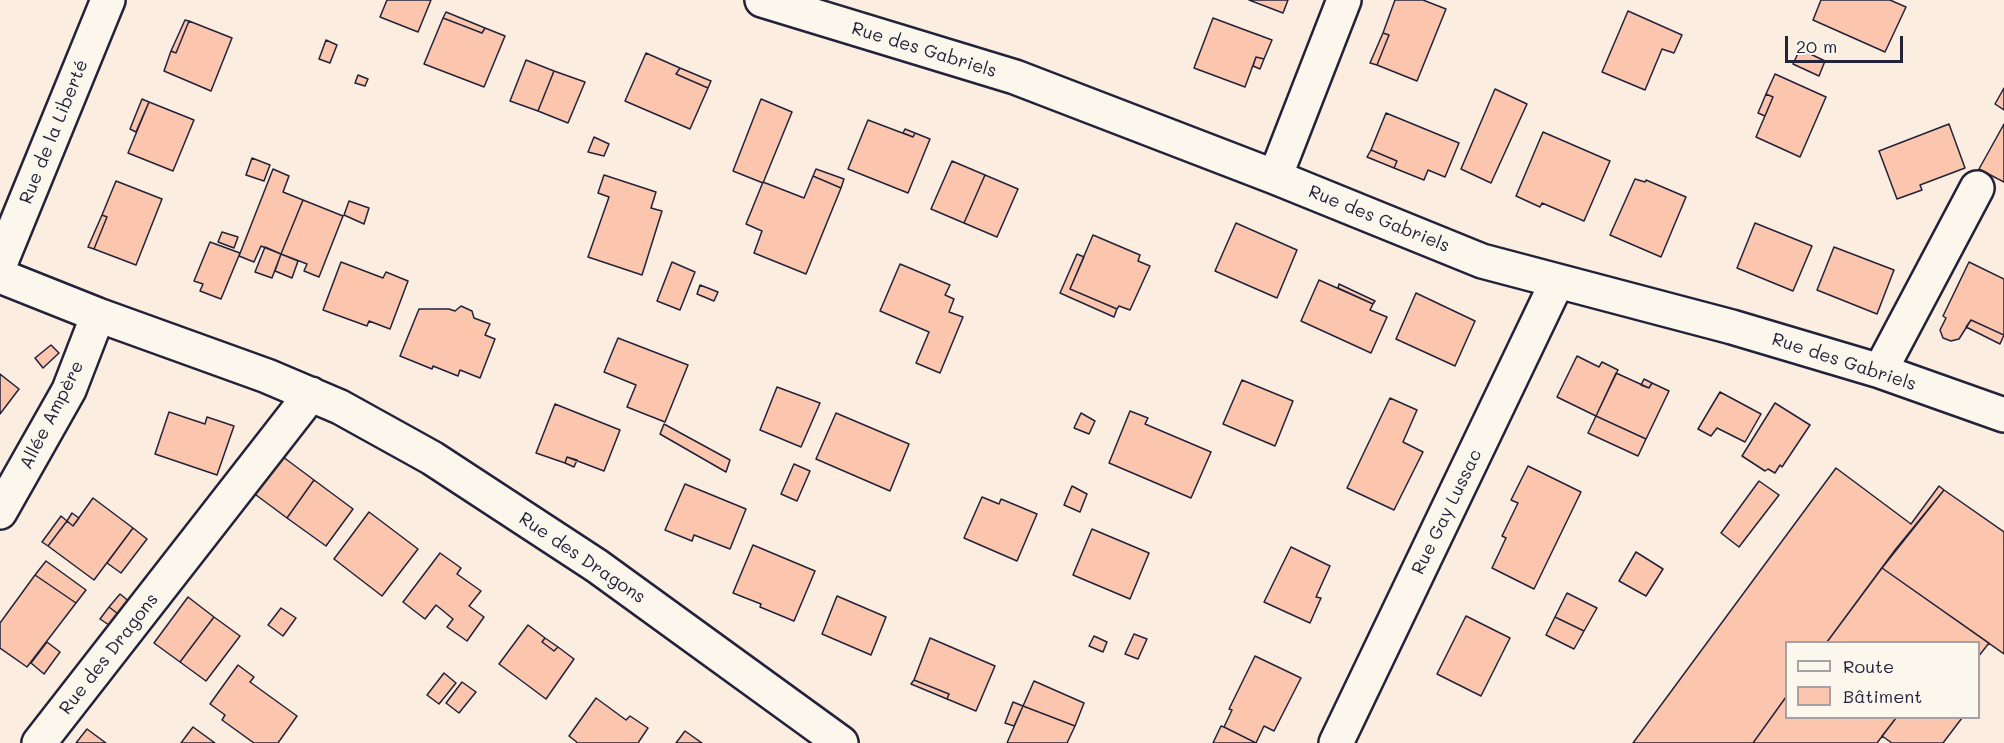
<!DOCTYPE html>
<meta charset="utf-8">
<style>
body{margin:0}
#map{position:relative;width:2004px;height:743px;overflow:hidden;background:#fbeddf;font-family:Mali,sans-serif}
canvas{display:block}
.legend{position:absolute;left:1785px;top:641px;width:195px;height:78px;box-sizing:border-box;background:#fbf7ec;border:2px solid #a4a2a5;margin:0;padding:8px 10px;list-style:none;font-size:18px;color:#22223b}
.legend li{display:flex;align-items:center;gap:12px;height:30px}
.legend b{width:30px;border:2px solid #a4a2a5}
.scale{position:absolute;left:1785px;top:36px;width:118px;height:27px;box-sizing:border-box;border:3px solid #22223b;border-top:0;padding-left:8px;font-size:18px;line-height:21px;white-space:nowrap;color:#22223b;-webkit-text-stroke:4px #fbf7ec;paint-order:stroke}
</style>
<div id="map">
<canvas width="2004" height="743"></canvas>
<ul class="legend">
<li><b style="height:8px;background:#fbf7ec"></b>Route</li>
<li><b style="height:16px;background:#fbc6ad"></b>Bâtiment</li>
</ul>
<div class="scale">20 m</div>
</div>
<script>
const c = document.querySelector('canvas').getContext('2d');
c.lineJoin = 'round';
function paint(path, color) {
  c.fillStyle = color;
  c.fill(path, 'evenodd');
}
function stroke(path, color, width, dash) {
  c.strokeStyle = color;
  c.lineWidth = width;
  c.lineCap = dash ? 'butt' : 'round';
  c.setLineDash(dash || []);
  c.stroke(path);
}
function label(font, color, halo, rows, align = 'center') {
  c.font = font + ' Mali,sans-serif';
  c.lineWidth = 4.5;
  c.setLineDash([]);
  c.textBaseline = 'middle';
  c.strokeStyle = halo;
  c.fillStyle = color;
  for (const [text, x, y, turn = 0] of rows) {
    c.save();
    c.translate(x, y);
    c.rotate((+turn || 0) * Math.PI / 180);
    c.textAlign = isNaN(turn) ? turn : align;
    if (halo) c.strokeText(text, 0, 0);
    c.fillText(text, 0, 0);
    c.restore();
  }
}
const building = new Path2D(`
 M387,0H431L418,32L380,17Z
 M1249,0H1288L1283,13Z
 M1395,0H1423L1446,9L1417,81L1377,65L1389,35L1383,33Z
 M1821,0H1890L1906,7L1885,52L1813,20Z
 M1628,11L1682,35L1674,53L1662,49L1645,90L1602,72Z
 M446,12L485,28L482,33L443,18Z
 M443,18L482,33L485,28L505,36L484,87L424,64Z
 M1213,18L1272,40L1264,59L1256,57L1245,87L1194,68Z
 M185,20L189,21L176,53L171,51Z
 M189,21L232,38L211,91L164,71L171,51L176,53Z
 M1383,33L1389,35L1377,65L1370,63Z
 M326,40L337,45L330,63L319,59Z
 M1800,49L1825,61L1819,76L1793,64Z
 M646,53L680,68L676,74L708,88L690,129L625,101Z
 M1256,57L1264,59L1260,69L1253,66Z
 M526,60L554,71L538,111L510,101Z
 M680,68L711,81L708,88L676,74Z
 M554,71L585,82L568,123L538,111Z
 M1775,74L1826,97L1800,157L1756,137L1773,97L1766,94Z
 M358,75L368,79L365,86L355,83Z
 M2004,88V110L1995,104Z
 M1495,89L1527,104L1491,183L1461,169Z
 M1766,94L1773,97L1765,116L1758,113Z
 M142,99L149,102L136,132L130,129Z
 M761,99L792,112L763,183L733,171Z
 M149,102L194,120L173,171L128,153Z
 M1386,113L1459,143L1445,177L1428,170L1424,180L1394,168L1397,161L1371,150Z
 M868,120L913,137L915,133L930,139L908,193L848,169Z
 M1949,124L1965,168L1920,185L1922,190L1897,199L1879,151Z
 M2004,124V182L1979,169Z
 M905,129L915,133L913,137L903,133Z
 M1543,132L1610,161L1584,221L1542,203L1540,207L1516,196Z
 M594,137L609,144L604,156L588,152Z
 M1371,150L1397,161L1394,168L1367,157Z
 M252,158L270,165L264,181L246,175Z
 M952,161L985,175L964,223L931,209Z
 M273,169L289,176L283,192L303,200L281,254L261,246L254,262L239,256Z
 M816,169L844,179L841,188L813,176Z
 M604,175L656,192L651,208L662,211L642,275L588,257L609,197L598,193Z
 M985,175L1018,189L997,237L964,223Z
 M813,176L841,188L806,274L754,253L762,231L746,224L763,182L804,198Z
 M1635,179L1645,182L1646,180L1686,197L1661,257L1610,235Z
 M116,181L162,199L136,265L94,249L107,217L102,215Z
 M303,200L343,216L319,277L304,271L307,264L281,254Z
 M349,201L369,208L364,224L344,215Z
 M102,215L107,217L94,249L88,247Z
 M1236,223L1297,250L1277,298L1215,271Z
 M1755,223L1812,246L1793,291L1737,268Z
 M222,232L238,237L234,248L218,242Z
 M1093,235L1140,255L1138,261L1150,266L1130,310L1119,306L1117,309L1070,289Z
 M210,242L240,253L221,299L200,291L203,284L194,281Z
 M265,247L281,254L272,278L255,272Z
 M1834,247L1894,270L1877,314L1817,290Z
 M281,254L298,261L292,278L275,271Z
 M1077,254L1084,257L1070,289L1117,309L1114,317L1060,293Z
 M341,262L383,278L386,272L408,281L390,329L369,321L367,326L323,310Z
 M672,262L695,272L680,310L657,301Z
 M1969,262L2004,279V335L1971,320L1959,339L1951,341L1943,338L1940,330L1946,318L1943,316Z
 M900,264L950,285L945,295L954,299L949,312L963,317L940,373L916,363L929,332L880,311Z
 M1319,280L1373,304L1370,310L1387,317L1371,353L1301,321Z
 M1339,284L1375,301L1373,304L1338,288Z
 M700,285L718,292L714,301L697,294Z
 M1416,293L1475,321L1455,366L1396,339Z
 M461,306L472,311L474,318L490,324L485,335L495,339L480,378L460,370L458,376L433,366L432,369L400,356L419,309H449L455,311Z
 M1971,320L2004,335L2000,344L1966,327Z
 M618,338L688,365L665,422L627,407L636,385L604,372Z
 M51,345L59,353L43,368L35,358Z
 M1577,356L1599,367L1602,362L1618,370L1596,416L1557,397Z
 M1616,373L1649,388L1652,383L1669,391L1646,439L1596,416Z
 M0,374L19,389L0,414Z
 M1644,379L1652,383L1649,388L1641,385Z
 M1242,380L1293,401L1275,446L1223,424Z
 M777,387L820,403L801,447L760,430Z
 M1720,392L1761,414L1745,442L1717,428L1711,436L1698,429Z
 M1390,398L1417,410L1403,442L1423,452L1394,510L1347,488Z
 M1775,403L1810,425L1782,467L1780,465L1775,473L1768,469L1765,471L1742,456Z
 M555,404L620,430L604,471L567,457L565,463L536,453Z
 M1130,411L1148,418L1145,424L1211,452L1191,498L1109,463Z
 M169,412L205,424L207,417L234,426L217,475L155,454Z
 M836,413L909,444L890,491L816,459Z
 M1081,413L1095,421L1089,434L1074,428Z
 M1596,416L1646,439L1638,456L1588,433Z
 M664,424L730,460L726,472L660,434Z
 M275,451L314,480L287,518L248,489Z
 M567,457L577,460L574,467L565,463Z
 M794,464L810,471L797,501L781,494Z
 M1528,466L1581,492L1534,589L1492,568L1506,538L1502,536L1518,503L1511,500Z
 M1836,468L1911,524L1939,486L1944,490L1895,550L1827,642H1786V697L1753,743H1633Z
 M314,480L353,509L326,546L287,518Z
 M1759,481L1779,495L1739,547L1721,533Z
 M685,484L746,509L730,549L694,535L692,541L665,530Z
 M1072,486L1087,494L1080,512L1064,505Z
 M1944,490L2004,532V654L1882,568Z
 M982,497L999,504L1001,499L1037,514L1017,561L964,538Z
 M93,498L133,528L94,580L48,546L67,521L73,526Z
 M369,512L418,549L382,596L334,559Z
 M72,513L79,518L73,526L67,521Z
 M61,516L67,521L48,546L42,542Z
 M133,528L147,539L121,573L107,563Z
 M1092,529L1149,553L1130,599L1073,575Z
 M753,545L815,571L794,621L760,607L761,604L733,593Z
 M1291,547L1330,566L1316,597L1321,598L1310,623L1264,602Z
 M1636,552L1663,569L1646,596L1619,581Z
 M440,553L461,568L457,574L481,591L469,606L484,617L467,641L447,627L453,619L436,605L425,619L403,602Z
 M46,561L86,590L76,603L35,575Z
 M1882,568L1989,643L1978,657V642H1827Z
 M35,575L76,603L27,667L0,648V623Z
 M1567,593L1597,608L1584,631L1555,617Z
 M120,594L136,607L126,620L109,607Z
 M837,596L886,617L871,655L822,634Z
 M188,597L214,617L180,662L154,643Z
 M109,607L126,620L118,631L100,619Z
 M281,608L296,618L283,636L268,625Z
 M1466,616L1510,638L1481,696L1437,674Z
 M214,617L240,636L206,681L180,662Z
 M1555,617L1584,631L1574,649L1546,635Z
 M528,625L545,638L542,642L554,651L558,647L574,659L546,699L499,664Z
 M1134,634L1147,639L1138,659L1125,654Z
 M1094,636L1107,642L1103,652L1089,646Z
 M545,638L558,647L554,651L542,642Z
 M930,638L995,666L976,711L947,699L949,694L914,680Z
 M47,642L60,652L44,674L31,663Z
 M1255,656L1301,678L1274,731L1264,726L1256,743L1224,727L1232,710L1229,709Z
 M238,665L254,677L250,682L297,716L278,743H254L222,720L225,715L210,704Z
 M444,673L456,683L439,704L427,695Z
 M914,680L949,694L947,699L911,684Z
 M1034,681L1084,703L1075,726L1023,706Z
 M462,682L476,692L459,713L446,703Z
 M1786,697V718H1896L1877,743H1753Z
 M596,698L626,720L630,716L648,728L638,743H578L569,736Z
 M1013,702L1023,706L1014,726L1005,723Z
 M1023,706L1075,726L1067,743H1007Z
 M1896,718H1962L1943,743H1892L1882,736Z
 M1221,726L1224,727L1256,743H1213Z
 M193,727L215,743H181Z
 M87,729L106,743H76Z
 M685,731L702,743H676Z`);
paint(building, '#fbc6ad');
stroke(building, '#22223b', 1.5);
const minor = new Path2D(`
 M762,0L1015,77L1275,177L1482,261L1732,327L1880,371L2004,415
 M1275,177L1344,0
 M0,264L108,0
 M0,276L98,315L267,376L340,407L432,458L597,566L841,743
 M1880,371L1977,188
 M0,512L69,390L98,315
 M39,743L311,394
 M1336,743L1557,282`);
stroke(minor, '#22223b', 38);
stroke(minor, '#fbf7ec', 33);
label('18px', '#22223b', '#fbf7ec', [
 ["Rue des Gabriels",924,50,17],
 ["Rue de la Liberté",54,132,-68],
 ["Rue des Gabriels",1379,219,22],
 ["Rue des Gabriels",1844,362,18],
 ["Allée Ampère",52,415,-63],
 ["Rue Gay Lussac",1447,512,-64],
 ["Rue des Dragons",582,558,34],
 ["Rue des Dragons",109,654,-52]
]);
</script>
